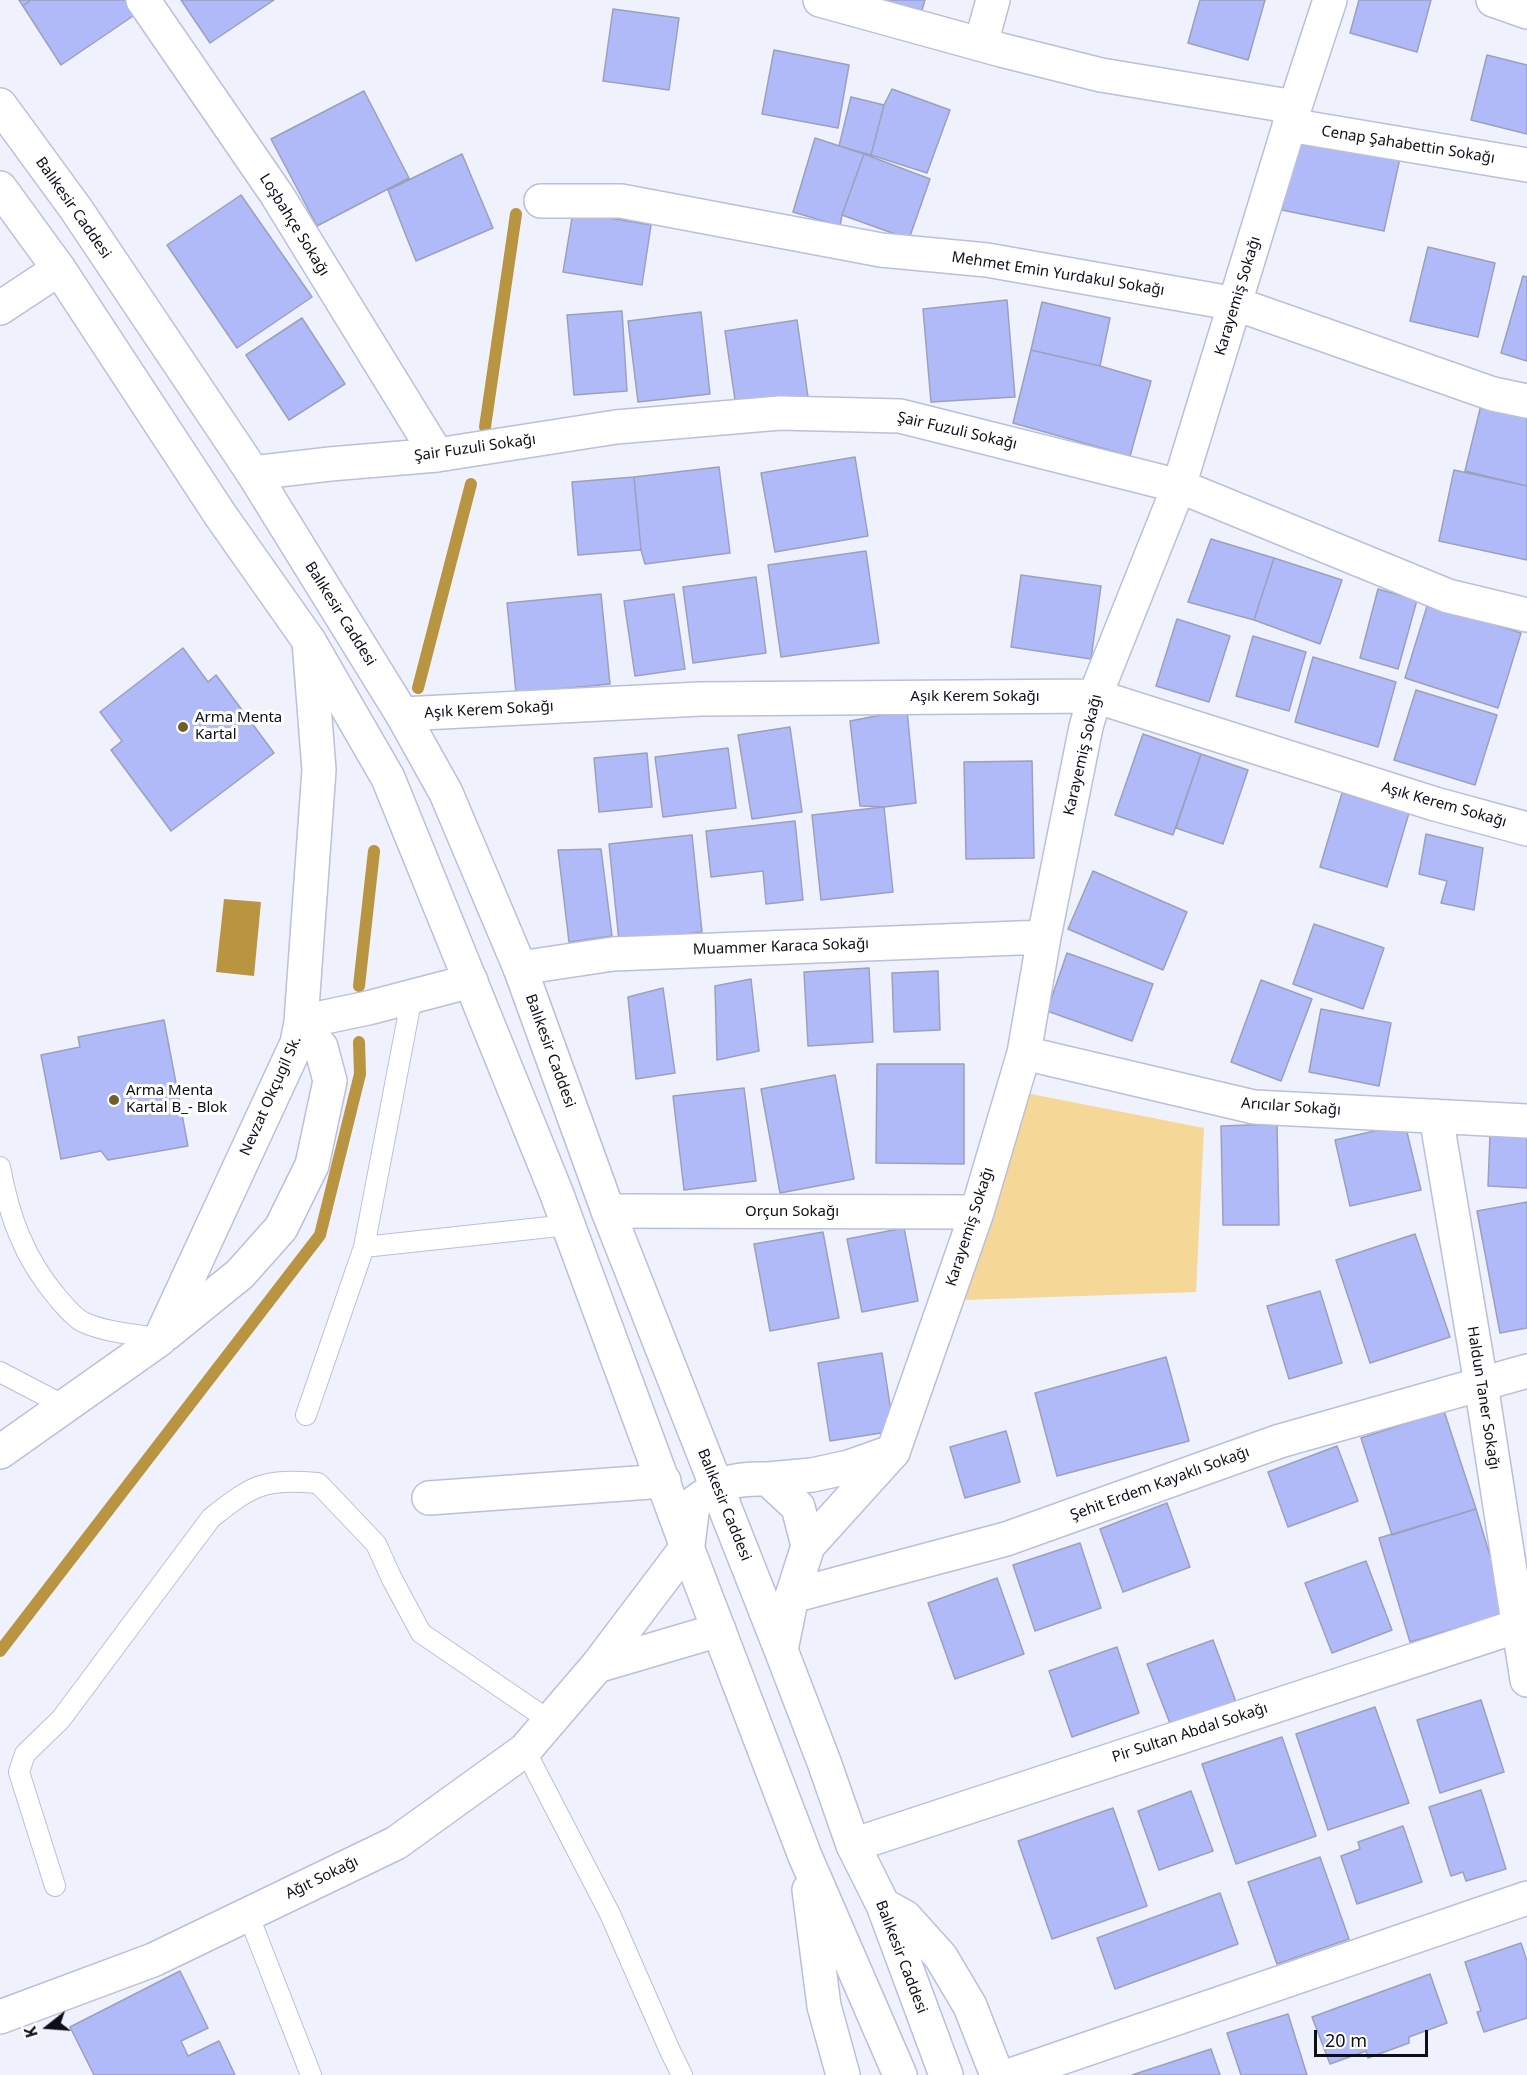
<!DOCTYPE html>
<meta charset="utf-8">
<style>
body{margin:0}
#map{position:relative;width:1527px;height:2075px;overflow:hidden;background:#eff1fd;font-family:"Noto Sans",sans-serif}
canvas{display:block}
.north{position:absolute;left:18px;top:1997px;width:60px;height:60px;-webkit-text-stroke:4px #fff;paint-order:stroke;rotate:253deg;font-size:16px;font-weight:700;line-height:24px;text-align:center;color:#0d0f18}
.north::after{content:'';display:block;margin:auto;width:21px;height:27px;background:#0d0f18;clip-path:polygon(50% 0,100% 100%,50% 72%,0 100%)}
.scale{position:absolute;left:1314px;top:2030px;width:114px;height:27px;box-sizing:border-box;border:3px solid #0d0f18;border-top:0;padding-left:8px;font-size:18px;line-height:21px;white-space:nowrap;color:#0d0f18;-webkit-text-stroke:4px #fff;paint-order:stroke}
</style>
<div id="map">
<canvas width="1527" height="2075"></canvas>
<div class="north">K</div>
<div class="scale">20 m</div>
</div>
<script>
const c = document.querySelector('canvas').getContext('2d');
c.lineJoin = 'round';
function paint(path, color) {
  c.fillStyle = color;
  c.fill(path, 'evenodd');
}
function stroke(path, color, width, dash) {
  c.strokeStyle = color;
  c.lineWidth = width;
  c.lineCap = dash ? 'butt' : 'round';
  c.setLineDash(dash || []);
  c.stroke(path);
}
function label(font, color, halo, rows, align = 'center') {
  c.font = font + ' "Noto Sans",sans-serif';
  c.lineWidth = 6;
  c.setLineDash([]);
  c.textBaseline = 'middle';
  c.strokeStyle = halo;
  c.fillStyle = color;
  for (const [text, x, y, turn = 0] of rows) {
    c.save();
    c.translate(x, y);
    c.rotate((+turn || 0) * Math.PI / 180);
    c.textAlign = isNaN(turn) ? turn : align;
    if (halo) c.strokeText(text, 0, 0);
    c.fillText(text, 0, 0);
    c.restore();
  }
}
paint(new Path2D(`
 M1026,1093L1204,1128L1196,1292L965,1300Z`), '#f5d898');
paint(new Path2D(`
 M224,899L261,902L254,976L216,972Z`), '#b99541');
stroke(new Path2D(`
 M485,427L516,214
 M418,688L471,484
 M359,986L374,851
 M0,1651L320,1235L360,1074L359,1042`), '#b99541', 12);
const building = new Path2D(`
 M19,0H31L23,6Z
 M31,0H125L136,14L61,65L23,6Z
 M181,0H274L210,43Z
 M875,0H925L922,10Z
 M1200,0H1265L1248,60L1188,43Z
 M1359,0H1431L1417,52L1350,33Z
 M613,9L679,18L669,90L603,81Z
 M774,50L849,65L838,128L762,114Z
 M1487,55L1527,65V134L1471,120Z
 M892,89L950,110L927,173L871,155L884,105Z
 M364,91L409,178L317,226L271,139Z
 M851,97L884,105L871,155L839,146Z
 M1298,137L1400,158L1384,231L1282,210Z
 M815,138L864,154L842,215L840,226L793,212Z
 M462,154L493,228L416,261L388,190Z
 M864,154L930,179L909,239L842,215Z
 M241,195L312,297L237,348L167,245Z
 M573,212L651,225L642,285L563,272Z
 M1428,247L1495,263L1478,337L1410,321Z
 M1523,276L1527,277V361L1501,353Z
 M1007,300L1015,397L931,402L923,309Z
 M1042,302L1110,318L1100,366L1031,350Z
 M622,311L627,391L574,395L567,315Z
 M701,312L710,394L638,402L628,321Z
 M302,318L345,384L289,420L246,355Z
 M797,320L808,397L736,407L725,331Z
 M1031,350L1100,366L1151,381L1130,456L1013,423Z
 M1481,405L1527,416V486L1465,471Z
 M855,457L868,536L775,552L761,473Z
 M719,467L730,553L645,564L641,550L634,477Z
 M1454,470L1527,486V560L1439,541Z
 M634,477L641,550L578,555L572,482Z
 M1211,539L1274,558L1254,620L1188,602Z
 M866,551L879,643L781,657L768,565Z
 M1274,558L1342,580L1320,644L1254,620Z
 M1021,575L1101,586L1091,659L1011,647Z
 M756,577L766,653L693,663L683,587Z
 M1378,589L1417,600L1398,669L1360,658Z
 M601,594L610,684L516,693L507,603Z
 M674,594L685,669L635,676L624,601Z
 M1428,603L1521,633L1498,708L1405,678Z
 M1177,619L1230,636L1209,702L1156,686Z
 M1253,636L1306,652L1289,711L1236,696Z
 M183,648L208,682L216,675L274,753L171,831L111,750L122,741L100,712Z
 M1313,657L1396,682L1378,747L1295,722Z
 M1416,690L1497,715L1475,785L1394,760Z
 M907,710L916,803L884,807L860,806L850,721Z
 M790,727L802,812L752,819L738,735Z
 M1143,734L1201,754L1173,835L1115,815Z
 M728,748L736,808L663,817L655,757Z
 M647,753L652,807L599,812L594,758Z
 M1201,754L1248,770L1223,844L1176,828Z
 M1032,761L1034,858L966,859L964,762Z
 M1342,793L1409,813L1387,887L1320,867Z
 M884,807L893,892L821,900L812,815Z
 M795,821L803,900L766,904L763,871L711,877L706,831Z
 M1426,834L1483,848L1474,910L1441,903L1447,881L1419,874Z
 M692,835L702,932L619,941L609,844Z
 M601,849L612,936L569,942L558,850Z
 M1093,871L1187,912L1163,970L1068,929Z
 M1314,924L1384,948L1363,1009L1293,984Z
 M1067,953L1153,984L1132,1041L1047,1011Z
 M869,968L873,1042L808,1046L804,972Z
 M938,971L940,1030L894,1032L892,973Z
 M751,979L759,1051L717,1060L715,986Z
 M1261,980L1312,999L1281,1081L1231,1062Z
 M663,988L675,1073L636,1079L628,997Z
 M1321,1009L1391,1023L1379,1086L1309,1072Z
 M164,1020L188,1146L108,1160L101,1151L61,1159L41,1055L80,1047L78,1037Z
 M877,1064H964V1164L876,1163Z
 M835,1075L854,1179L780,1193L761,1089Z
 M744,1088L756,1181L684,1190L673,1096Z
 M1277,1124L1279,1225H1223L1221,1126Z
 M1405,1124L1421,1190L1350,1206L1335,1140Z
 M1490,1134L1527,1136V1188L1488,1186Z
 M1527,1202V1328L1500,1333L1477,1211Z
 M904,1228L918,1301L862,1312L847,1239Z
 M823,1232L839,1318L770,1331L754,1244Z
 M1415,1234L1450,1337L1370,1363L1336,1260Z
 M1320,1291L1342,1363L1289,1379L1267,1306Z
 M882,1353L894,1431L830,1441L818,1363Z
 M1166,1357L1189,1441L1057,1476L1035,1393Z
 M1444,1411L1476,1509L1392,1535L1361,1438Z
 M1006,1431L1020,1482L965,1498L950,1447Z
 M1337,1446L1358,1501L1288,1527L1268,1472Z
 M1167,1503L1190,1567L1123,1592L1100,1529Z
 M1476,1509L1507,1613L1410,1642L1379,1538Z
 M1080,1543L1101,1608L1035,1631L1013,1565Z
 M1366,1561L1392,1630L1332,1653L1305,1583Z
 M997,1578L1024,1654L955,1679L928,1603Z
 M1213,1640L1236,1702L1171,1726L1147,1664Z
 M1117,1647L1139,1713L1072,1737L1049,1671Z
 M1481,1700L1504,1772L1440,1793L1417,1720Z
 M1375,1707L1409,1803L1328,1830L1296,1734Z
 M1282,1737L1316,1836L1236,1864L1202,1764Z
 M1481,1790L1506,1869L1466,1881L1463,1872L1451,1876L1429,1807Z
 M1191,1791L1213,1851L1159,1870L1138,1811Z
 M1113,1808L1147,1906L1052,1939L1018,1841Z
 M1403,1826L1422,1882L1357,1904L1341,1856L1360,1849L1358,1842Z
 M1320,1857L1349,1939L1277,1964L1248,1882Z
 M1220,1893L1238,1944L1115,1989L1097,1938Z
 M1521,1943L1527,1961V2018L1484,2032L1477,2012L1481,2011L1465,1962Z
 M180,1971L208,2028L181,2041L188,2056L219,2041L235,2075H94L70,2027Z
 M1430,1974L1447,2023L1409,2037V2043L1368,2058L1366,2051L1330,2064L1312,2017Z
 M1288,2014L1307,2075H1241L1227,2033Z
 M1211,2049L1220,2075H1132Z`);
paint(building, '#b1baf8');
stroke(building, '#9ba0bc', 1.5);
const service = new Path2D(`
 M0,1167C9,1216 24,1258 57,1297C64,1305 73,1317 83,1322C107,1333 135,1334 160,1339
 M364,1247L568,1225
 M0,1372L65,1406
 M306,1415L364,1247L412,996
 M525,1750L610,1914L671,2053L682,2075
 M55,1886L19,1772L25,1754L61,1719L211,1518C254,1484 263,1479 318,1483L376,1544L392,1579L421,1633L550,1721
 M248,1914L311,2075`);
const minor = new Path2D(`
 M143,0L277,195L437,455
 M820,0L1001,50L1101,75L1295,107
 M1493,0L1527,12
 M981,43L993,0
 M1289,125L1527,165
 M541,201H621L881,250L987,260L1236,304L1493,394L1527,401
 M0,308L59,269
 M253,473L330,464L437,455L616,427L780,413L900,416L1179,486L1448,596L1527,615
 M402,714L700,699L1095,696L1435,804L1527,829
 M520,968L613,954L1044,937
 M1024,1053L1254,1107L1527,1121
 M1436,1116L1481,1384L1527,1680
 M608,1211L977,1212
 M166,1334L240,1274L281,1228L312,1165L330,1081L321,1047L301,1022L368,1008L471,981
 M0,1452L160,1339L297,1043L301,1022L319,770L309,641
 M893,1452L977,1212L1024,1053L1044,937L1086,727L1095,696L1179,486L1295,107L1330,0
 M429,1498L664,1481
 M687,1547L597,1666L719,1630
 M792,1596L1006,1539L1280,1441L1527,1371
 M853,1845L1527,1623
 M0,2017L153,1960L396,1843L525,1750L597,1666
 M1011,2075L1527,1898`);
const primary = new Path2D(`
 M0,105L76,209L253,473L402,714L446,793L520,968L608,1211L781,1650L824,1762L853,1845L883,1905L946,2075
 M0,188L59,269L221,516L309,641L388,778L556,1192L687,1547L805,1856L900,2075
 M768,1479L812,1475L849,1467L891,1452
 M688,1545L693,1504C722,1482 732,1478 768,1479L798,1507L808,1546
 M781,1650L792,1596L808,1546L893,1452
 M809,1890L824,2006L843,2075
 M883,1905L905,1917L941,1957L970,2006L997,2075`);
stroke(service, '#babfdb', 22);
stroke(minor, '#babfdb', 36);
stroke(primary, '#babfdb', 36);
stroke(service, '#fff', 20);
stroke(minor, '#fff', 33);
stroke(primary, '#fff', 33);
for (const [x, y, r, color] of [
 [183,727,6,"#725d2c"],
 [114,1100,6,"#725d2c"]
]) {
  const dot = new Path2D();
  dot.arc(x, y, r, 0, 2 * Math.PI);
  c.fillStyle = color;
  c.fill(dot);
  stroke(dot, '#fff', 2);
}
label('15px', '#0d0f18', '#fff', [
 ["Cenap Şahabettin Sokağı",1408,145,9],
 ["Balıkesir Caddesi",73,208,55],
 ["Loşbahçe Sokağı",294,225,58],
 ["Mehmet Emin Yurdakul Sokağı",1058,274,9],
 ["Karayemiş Sokağı",1238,296,-73],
 ["Şair Fuzuli Sokağı",957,431,13],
 ["Şair Fuzuli Sokağı",475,448,-8],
 ["Balıkesir Caddesi",340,614,58],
 ["Aşık Kerem Sokağı",975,697],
 ["Aşık Kerem Sokağı",489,710,-3],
 ["Karayemiş Sokağı",1083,755,-77],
 ["Aşık Kerem Sokağı",1444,805,16],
 ["Muammer Karaca Sokağı",781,947,-2],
 ["Balıkesir Caddesi",550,1051,70],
 ["Nevzat Okçugil Sk.",271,1096,-66],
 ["Arıcılar Sokağı",1291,1107,4],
 ["Orçun Sokağı",792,1212],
 ["Karayemiş Sokağı",970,1227,-72],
 ["Haldun Taner Sokağı",1483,1398,81],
 ["Şehit Erdem Kayaklı Sokağı",1160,1484,-20],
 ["Balıkesir Caddesi",724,1505,68],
 ["Pir Sultan Abdal Sokağı",1190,1733,-18],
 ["Ağıt Sokağı",322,1878,-26],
 ["Balıkesir Caddesi",901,1957,69]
]);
label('15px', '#0d0f18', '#fff', [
 ["Arma Menta",195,718],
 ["Kartal",195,735],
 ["Arma Menta",126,1091],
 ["Kartal B_- Blok",126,1108]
], 'left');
</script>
